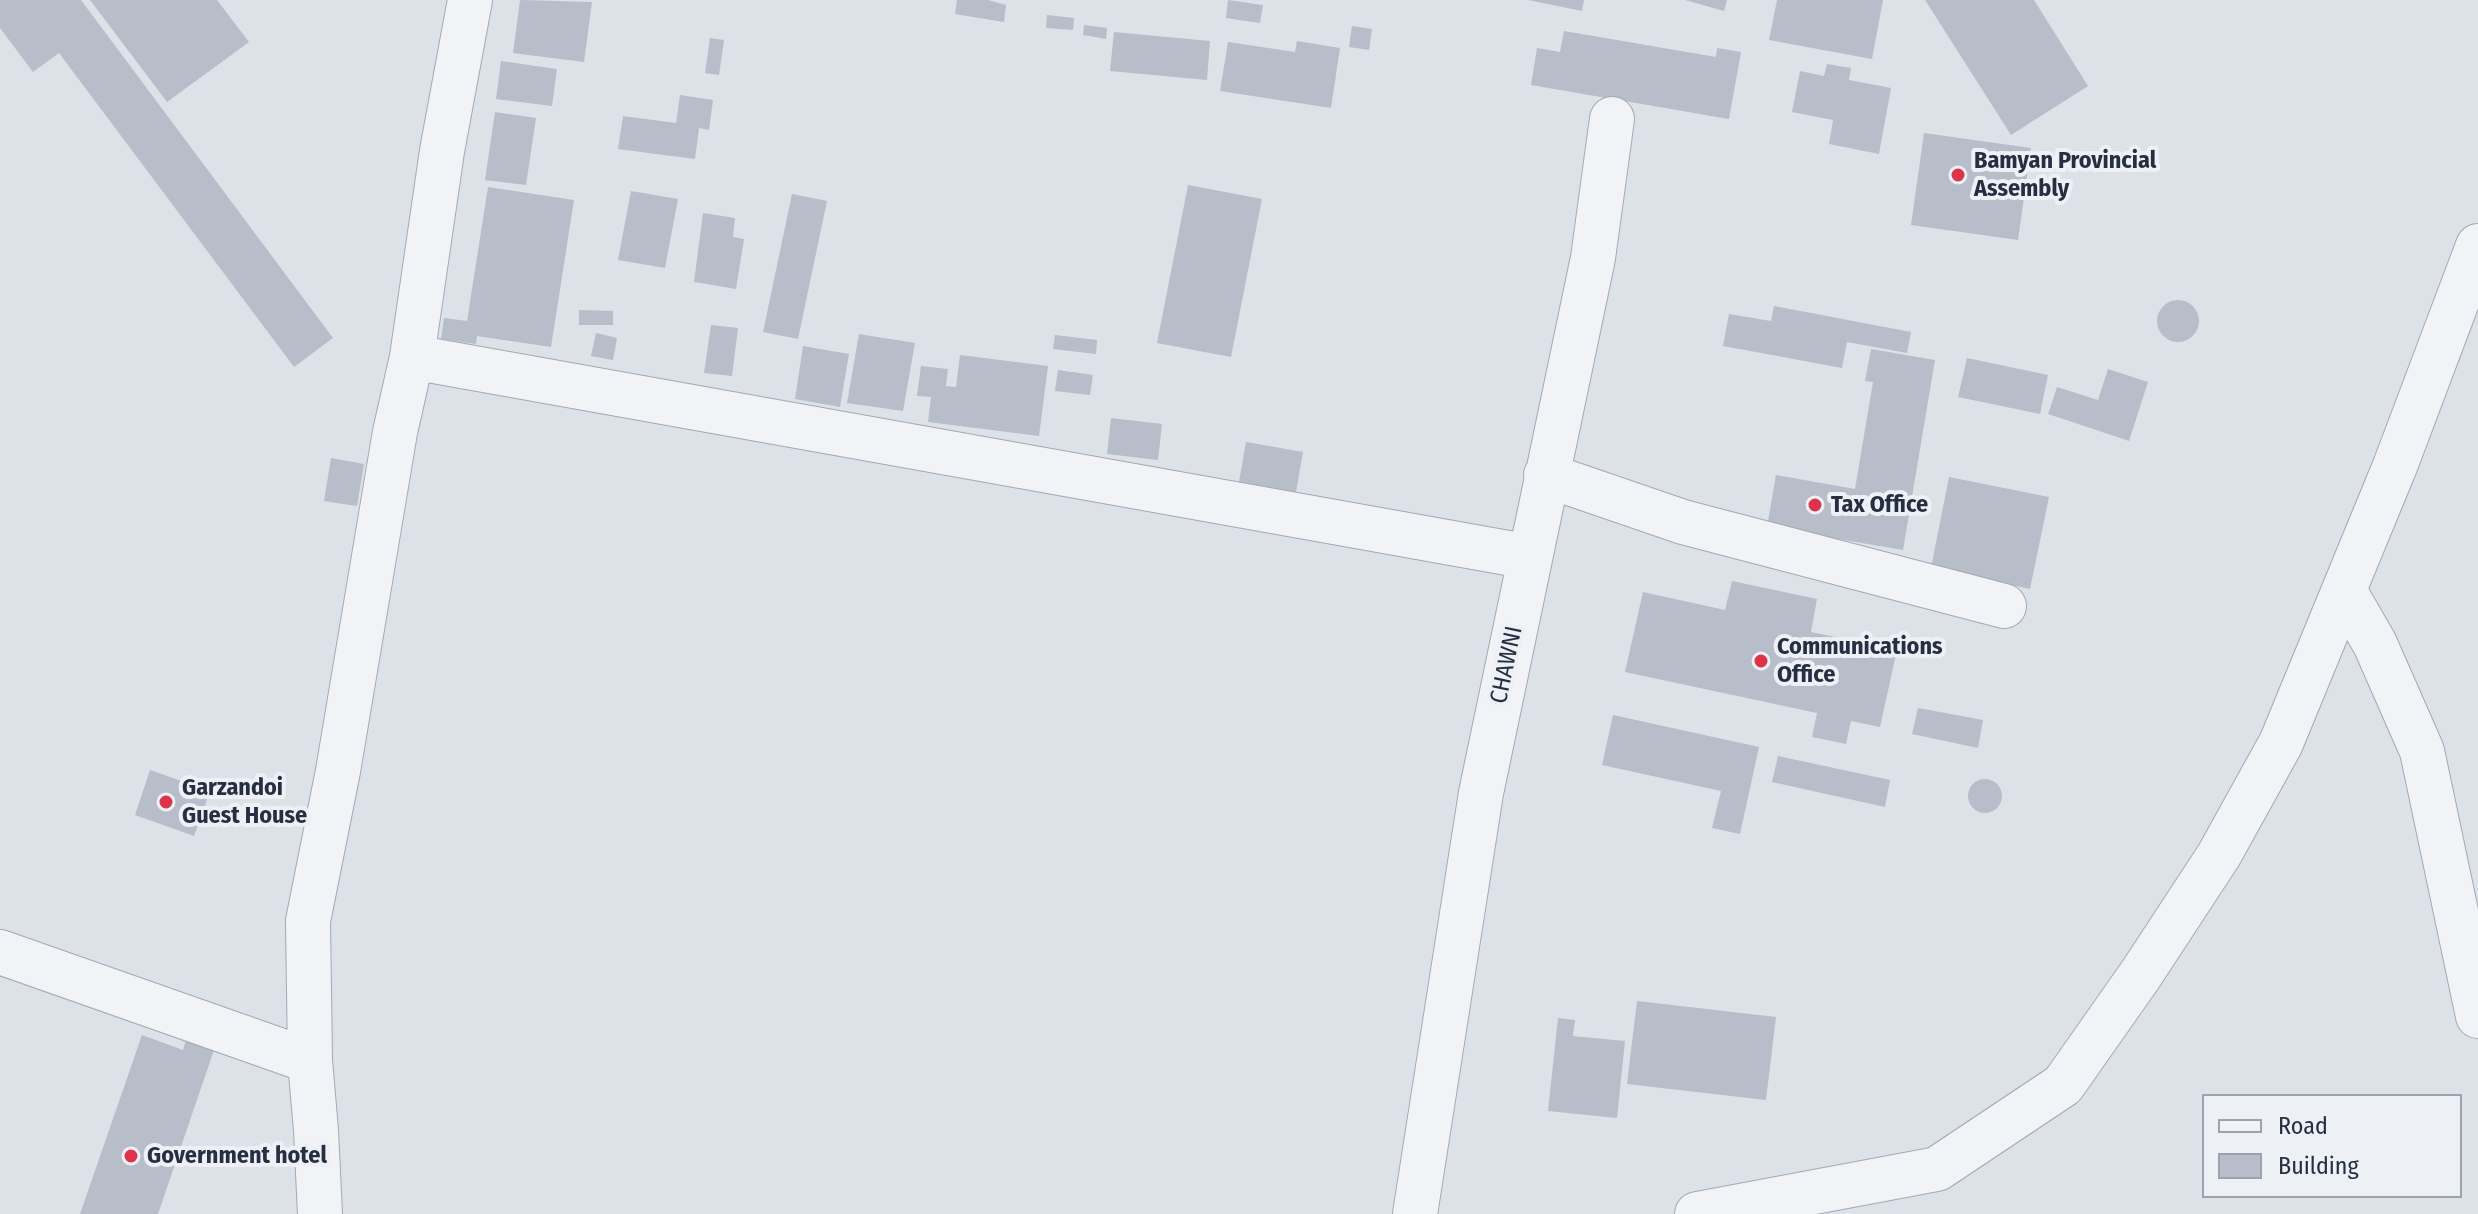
<!DOCTYPE html>
<style>
body{margin:0}
#map{position:relative;width:2478px;height:1214px;overflow:hidden;background:#dde2e9;font-family:"Fira Sans Condensed",sans-serif}
canvas{display:block}
.legend{position:absolute;left:2202px;top:1094px;width:260px;height:104px;box-sizing:border-box;background:#edf1f6;border:2px solid #9da3ae;margin:0;padding:10px 14px;list-style:none;font-size:24px;color:#252f41}
.legend li{display:flex;align-items:center;gap:16px;height:40px}
.legend b{width:40px;border:2px solid #9da3ae}
</style>
<div id="map">
<canvas width="2478" height="1214"></canvas>
<ul class="legend">
<li><b style="height:10px;background:#f1f3f7"></b>Road</li>
<li><b style="height:22px;background:#b7bdc9"></b>Building</li>
</ul>
</div>
<script>
const c = document.querySelector('canvas').getContext('2d');
c.lineJoin = 'round';
function paint(path, color) {
  c.fillStyle = color;
  c.fill(path, 'evenodd');
}
function stroke(path, color, width, dash) {
  c.strokeStyle = color;
  c.lineWidth = width;
  c.lineCap = dash ? 'butt' : 'round';
  c.setLineDash(dash || []);
  c.stroke(path);
}
function label(font, color, halo, rows, align = 'center') {
  c.font = font + ' "Fira Sans Condensed",sans-serif';
  c.lineWidth = 8;
  c.setLineDash([]);
  c.textBaseline = 'middle';
  c.strokeStyle = halo;
  c.fillStyle = color;
  for (const [text, x, y, turn = 0] of rows) {
    c.save();
    c.translate(x, y);
    c.rotate((+turn || 0) * Math.PI / 180);
    c.textAlign = isNaN(turn) ? turn : align;
    if (halo) c.strokeText(text, 0, 0);
    c.fillText(text, 0, 0);
    c.restore();
  }
}
paint(new Path2D(`
 M0,0H81L333,338L294,367L59,53L33,72L0,28Z
 M90,0H217L249,42L167,102Z
 M520,0L592,2L584,62L513,53Z
 M957,0H988L1006,5L1004,22L955,14Z
 M1228,0L1263,5L1260,23L1226,18Z
 M1528,0H1584L1582,11Z
 M1685,0H1727L1724,11Z
 M1777,0H1883L1872,59L1769,40Z
 M1925,0H2034L2088,86L2011,135Z
 M1047,15L1074,18L1073,30L1046,28Z
 M1084,25L1107,28L1106,39L1083,35Z
 M1352,26L1372,29L1369,50L1349,47Z
 M1564,31L1716,57L1717,48L1741,52L1729,119L1531,85L1537,48L1560,52Z
 M1114,32L1210,41L1207,80L1110,71Z
 M710,38L724,40L719,75L705,73Z
 M1297,41L1340,48L1331,108L1220,91L1228,42L1295,52Z
 M501,61L557,69L552,106L496,99Z
 M1827,64L1851,68L1849,80L1891,88L1879,154L1829,144L1833,120L1792,112L1800,71L1824,76Z
 M680,95L713,100L709,130L699,128L695,159L618,149L623,116L676,123Z
 M495,112L536,118L526,185L485,180Z
 M1924,133L2031,148L2018,240L1911,225Z
 M1188,185L1262,199L1231,357L1157,343Z
 M488,187L574,200L551,347L477,336L476,344L441,339L444,318L467,321Z
 M631,191L678,199L665,268L618,260Z
 M792,194L827,201L798,339L763,332Z
 M703,213L735,218L733,237L744,239L736,289L694,282Z
 M2157 321a21 21 0 1 1 42 0a21 21 0 1 1-42 0Z
 M1774,306L1911,332L1907,353L1847,342L1842,368L1723,346L1729,314L1771,321Z
 M579,310L613,311V325H579Z
 M711,325L738,328L732,376L704,373Z
 M596,333L617,338L613,360L591,356Z
 M859,334L915,343L903,411L847,403Z
 M1055,335L1097,340L1096,354L1053,349Z
 M803,346L849,354L840,407L795,399Z
 M1871,349L1935,360L1903,550L1767,527L1776,475L1855,489L1873,382L1865,381Z
 M960,355L1048,366L1039,436L928,422L931,397L917,396L921,366L948,369L946,386L956,387Z
 M1967,358L2048,375L2040,414L1958,397Z
 M2108,369L2148,382L2129,441L2048,414L2057,387L2098,400Z
 M1058,370L1093,375L1090,395L1055,391Z
 M1111,418L1162,424L1158,460L1107,454Z
 M1246,442L1303,452L1296,492L1239,482Z
 M331,458L364,464L357,506L324,501Z
 M1949,477L2049,497L2030,589L1931,568Z
 M1732,581L1817,599L1811,632L1897,650L1880,727L1851,721L1846,744L1812,737L1817,713L1625,672L1643,592L1725,610Z
 M1918,708L1983,720L1978,748L1912,734Z
 M1613,715L1759,747L1740,834L1712,828L1721,791L1602,765Z
 M1778,756L1890,780L1885,807L1772,782Z
 M150,770L210,791L194,836L135,815Z
 M1968 796a17 17 0 1 1 34 0a17 17 0 1 1-34 0Z
 M1637,1001L1776,1017L1766,1100L1627,1084Z
 M1558,1018L1575,1020L1573,1036L1625,1041L1617,1118L1548,1111Z
 M142,1035L183,1050L186,1040L214,1050L158,1214H80Z`), '#b7bdc9');
const minor = new Path2D(`
 M412,357L1530,557
 M1546,475L1683,522L2004,606
 M2345,592L2375,644L2422,751L2478,1016
 M0,952L310,1061
 M320,1214L316,1130L310,1061L308,921L338,771L395,432L412,357L442,151L470,0
 M1415,1214L1481,793L1593,258L1612,119
 M1697,1214L1937,1169L2063,1085L2141,974L2219,855L2281,743L2395,466L2478,246`);
stroke(minor, '#a2a9b3', 46);
stroke(minor, '#f1f3f7', 44);
for (const [x, y, r, color] of [
 [1958,175,8,"#dd344a"],
 [1815,505,8,"#dd344a"],
 [1761,661,8,"#dd344a"],
 [166,802,8,"#dd344a"],
 [131,1156,8,"#dd344a"]
]) {
  const dot = new Path2D();
  dot.arc(x, y, r, 0, 2 * Math.PI);
  c.fillStyle = color;
  c.fill(dot);
  stroke(dot, '#edf1f6', 3);
}
label('bold 24px', '#252f41', '#edf1f6', [
 ["Bamyan Provincial",1974,161],
 ["Assembly",1974,189],
 ["Tax Office",1831,505],
 ["Communications",1777,647],
 ["Office",1777,675],
 ["Garzandoi",182,788],
 ["Guest House",182,816],
 ["Government hotel",147,1156]
], 'left');
label('24px', '#252f41', '#edf1f6', [
 ["CHAWNI",1507,665,-78]
]);
</script>
